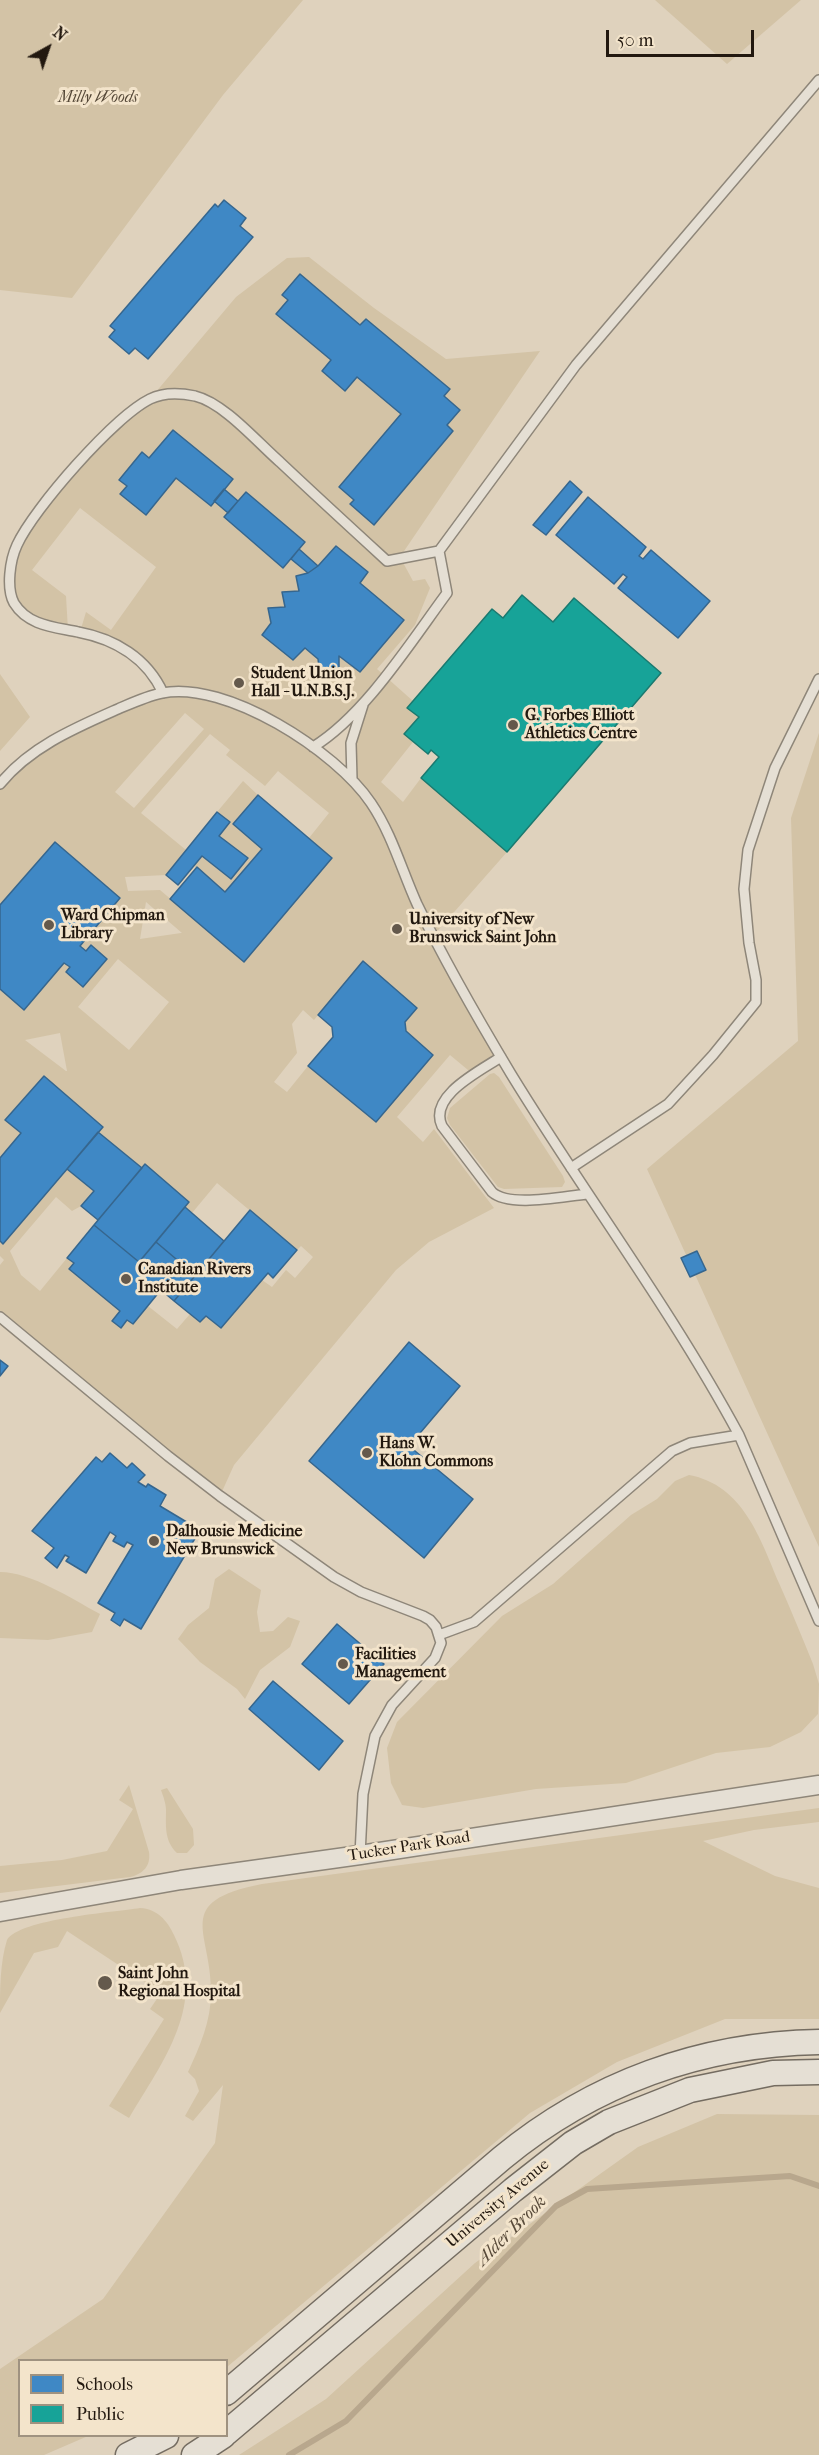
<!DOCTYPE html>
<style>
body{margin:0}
#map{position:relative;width:819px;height:2455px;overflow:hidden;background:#dfd2bd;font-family:"IM FELL French Canon",serif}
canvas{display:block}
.legend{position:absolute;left:18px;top:2359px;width:210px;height:78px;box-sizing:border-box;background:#f3e4cb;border:2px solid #9f9280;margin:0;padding:8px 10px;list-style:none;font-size:18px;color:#22180f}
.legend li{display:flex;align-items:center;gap:12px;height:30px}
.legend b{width:30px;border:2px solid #9f9280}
.north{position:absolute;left:18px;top:18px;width:60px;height:60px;-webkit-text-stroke:4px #f3e4cb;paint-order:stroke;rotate:40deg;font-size:16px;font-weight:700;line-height:24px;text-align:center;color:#22180f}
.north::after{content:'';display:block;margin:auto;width:21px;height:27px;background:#22180f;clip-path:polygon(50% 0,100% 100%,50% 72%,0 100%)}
.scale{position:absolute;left:606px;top:30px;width:148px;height:27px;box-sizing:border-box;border:3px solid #22180f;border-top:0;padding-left:8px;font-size:18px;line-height:21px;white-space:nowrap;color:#22180f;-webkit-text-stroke:4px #f3e4cb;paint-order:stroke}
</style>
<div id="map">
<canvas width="819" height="2455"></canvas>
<ul class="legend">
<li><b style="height:16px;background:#3f88c5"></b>Schools</li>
<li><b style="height:16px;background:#17a398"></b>Public</li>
</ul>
<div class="north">N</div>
<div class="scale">50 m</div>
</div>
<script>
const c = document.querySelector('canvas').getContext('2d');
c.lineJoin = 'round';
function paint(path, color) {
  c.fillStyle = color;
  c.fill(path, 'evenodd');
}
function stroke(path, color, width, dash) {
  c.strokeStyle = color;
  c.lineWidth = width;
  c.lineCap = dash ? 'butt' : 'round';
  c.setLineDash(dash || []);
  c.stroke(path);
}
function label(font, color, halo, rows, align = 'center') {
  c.font = font + ' "IM FELL French Canon",serif';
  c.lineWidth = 6;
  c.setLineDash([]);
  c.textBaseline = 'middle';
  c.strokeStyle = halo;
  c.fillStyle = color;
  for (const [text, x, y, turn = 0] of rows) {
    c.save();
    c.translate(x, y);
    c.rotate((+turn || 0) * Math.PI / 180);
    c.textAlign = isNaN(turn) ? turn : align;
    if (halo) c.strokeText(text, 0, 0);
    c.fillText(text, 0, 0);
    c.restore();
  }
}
paint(new Path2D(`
 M0,0H303L223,95L72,298L0,290Z
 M655,0H801L727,64Z
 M309,257L374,308L446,359L540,351L400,557L413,581L425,579L430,588L415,625L377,669L413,701L408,708L419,717L404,734L413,742L381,782L403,802L421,778L507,852L433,936L501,1057L474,1075L450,1055L397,1117L423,1142L434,1129L494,1208L429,1242L396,1270L234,1465L220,1496L0,1317V1265L4,1260L0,1256V1241L3,1243L67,1169L94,1191L81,1206L72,1211L56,1197L10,1251L21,1275L40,1291L67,1258L74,1263L69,1269L120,1311L121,1328L127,1320L133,1324L148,1306L177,1329L190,1314L200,1322L206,1316L221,1328L262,1280L272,1287L286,1270L295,1278L313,1257L301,1246L297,1250L217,1183L192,1213L185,1207L189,1202L145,1164L142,1168L98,1132L103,1126L44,1076L6,1120L21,1133L0,1158V989L24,1009L64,963L70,967L66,973L84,987L107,959L91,945L86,951L80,946L120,898L55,842L0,905V784L51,742L163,692L136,657L80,632L86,612L111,630L156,567L80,508L32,570L66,596L68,630L23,613L11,588L16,547L77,463L150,399L236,297L287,258ZM300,274L360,325L366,319L450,389L444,396L460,410L447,425L453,431L374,524L350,505L354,500L340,487L401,414L357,377L345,391L322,371L331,360L276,314L288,300L282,295ZM173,430L224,489L238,501L246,492L305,542L299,549L318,566L336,546L367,571L360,583L404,620L360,672L339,656V674L320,675L318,659L305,648L293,660L262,635L271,623L268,609L285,607L282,592L299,591L296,576L308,573L291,559L283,568L224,518L228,513L214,501L210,506L176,478L146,515L121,495L127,486L119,480L141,453L149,458ZM365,700L351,743V779L313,747ZM185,713L204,729L134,808L115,792ZM210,734L230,750L226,755L265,786L278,771L329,813L309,838L332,858L244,961L160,890L128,891L125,877L166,875L186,850L141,813ZM146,902L182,933H181L140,939ZM118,959L169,1002L129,1050L78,1007ZM363,961L417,1008L405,1022L406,1031L433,1055L376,1122L308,1066L287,1092L274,1082L297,1053L292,1024L303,1010L314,1020ZM60,1033L67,1071H66L25,1040Z
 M0,674L30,717L0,751Z
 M819,733V1547L647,1169L798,1041L791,818Z
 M243,781L258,795L233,824L262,849L225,892L194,866L202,856L247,858L219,836L229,822L217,812Z
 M494,1073L499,1077L563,1176L565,1182L562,1187L504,1189L498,1187L450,1125L447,1118L450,1108L490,1074Z
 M689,1475C743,1485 760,1538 779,1583C791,1610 802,1637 813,1664L819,1684L818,1714L801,1732L770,1747L716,1753L626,1783L536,1789L423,1808L402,1805L391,1783L387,1748L397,1722L502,1616L553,1584L631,1515L657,1499L675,1481Z
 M229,1569L261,1590L257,1612L260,1632L273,1631L288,1617L300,1621L290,1647L260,1670L245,1699L237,1689L200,1662L178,1639L188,1625L209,1608L215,1579Z
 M0,1572C31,1572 72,1599 100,1614L92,1632L48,1640L0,1638Z
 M129,1785L149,1852C151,1866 143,1874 130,1877L0,1893V1866L62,1860L107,1851L133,1809L119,1800Z
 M167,1788L193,1829L194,1845L187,1853H177C164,1841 166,1825 166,1810C166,1803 163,1796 161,1790Z
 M819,1808V1822L754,1830L703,1841L775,1876L819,1888V2019H725L617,2062L530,2113L227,2367L226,2360H20V2436H88L44,2455H0V2369L103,2299L215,2143L223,2085L193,2121L185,2116L199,2091L195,2079L188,2072C200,2046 211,2021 211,1993C212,1931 171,1902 262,1884Z
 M140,1908C157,1909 167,1920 174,1935C208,2004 163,2061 129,2118L109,2106L164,2019L150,2009L161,1993L67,1931L58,1947L34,1953L0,2013C0,1990 0,1962 7,1940C19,1919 115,1912 140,1908Z
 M717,2114L819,2115V2455H239L326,2399L475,2263L638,2147Z`), '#d3c3a6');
const schools = new Path2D(`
 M224,200L246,218L240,226L253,237L148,359L135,348L129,354L109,337L115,330L110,326L215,204L218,207Z
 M300,274L360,325L366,319L450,389L444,396L460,410L447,425L453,431L374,525L350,504L354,500L339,487L401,414L357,377L345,391L322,371L331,360L276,314L288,300L282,295Z
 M173,430L233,479L211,506L176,478L146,515L120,494L127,486L119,480L142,452L149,458Z
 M570,481L582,492L546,535L533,525Z
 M224,489L238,501L228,513L214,501Z
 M246,492L305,542L283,568L224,517Z
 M588,497L646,547L639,556L643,559L651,550L710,601L678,638L618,588L627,577L623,574L614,584L556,535Z
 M336,546L368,572L360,583L404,620L360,672L339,656V674L320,675L318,659L305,648L293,660L262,635L271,623L268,608L285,607L282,592L299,591L296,576L308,573L318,566Z
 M299,549L318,566L308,573L291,559Z
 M258,795L332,858L244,962L170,899L197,867L225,892L262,849L233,824Z
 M217,812L230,822L219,836L248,858L231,879L202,856L178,885L166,875Z
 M55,842L120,898L80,946L86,951L91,945L107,959L83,987L66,972L70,967L64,963L24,1010L0,989V905Z
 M363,961L417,1008L405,1022L406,1031L433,1055L376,1122L308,1066L333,1037L332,1027L318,1015Z
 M44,1076L103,1127L3,1244L0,1241V1158L21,1133L5,1120Z
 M98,1132L142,1168L98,1220L81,1206L94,1191L67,1169Z
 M145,1164L189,1202L139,1262L94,1225Z
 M185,1207L224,1241L174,1301L161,1290L182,1264L156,1242Z
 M250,1210L297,1250L273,1278L268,1273L221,1328L206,1316L200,1322L174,1301Z
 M94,1225L139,1262L156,1242L182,1264L133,1324L127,1320L121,1328L112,1321L120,1311L69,1269L74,1263L67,1258Z
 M697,1251L706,1270L690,1277L681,1258Z
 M409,1342L460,1386L409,1446L473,1499L424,1558L309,1461Z
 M0,1360L8,1366L0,1376Z
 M110,1453L127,1468L132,1463L145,1475L138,1482L146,1487L148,1484L166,1495L160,1506L200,1530L141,1629L124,1619L120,1626L111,1620L115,1613L98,1603L133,1545L127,1542L124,1547L113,1541L116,1536L110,1532L86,1573L66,1561L69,1557L65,1555L57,1568L45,1558L54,1548L32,1531L96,1457L102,1462Z
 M337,1624L384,1664L349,1704L302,1664Z
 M273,1681L343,1741L319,1770L249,1709Z`);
paint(schools, '#3f88c5');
stroke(schools, '#36668e', 1.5);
const public = new Path2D(`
 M522,595L553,622L574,598L661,673L507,852L421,778L439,757L431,750L428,754L404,734L419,717L407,708L492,609L503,618Z`);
paint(public, '#17a398');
stroke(public, '#1a796f', 1.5);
stroke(new Path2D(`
 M289,2455L346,2421L556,2206L587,2189L790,2176L819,2186`), '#b8a78d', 6);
const lane = new Path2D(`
 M163,693C147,658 115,639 78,632C55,627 28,626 14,603C6,588 10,560 17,545C34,508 114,417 150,399C164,392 181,393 195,396C224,403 257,442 280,462C315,495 351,528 387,561L439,551L576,365L819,80
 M313,747C365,715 410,643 447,593L439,551
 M352,779L351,743L363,705
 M0,784C30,747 75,728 118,709C132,703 147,696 162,693C226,680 336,751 371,803C392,834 402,871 417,904C445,962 478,1019 511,1074C585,1195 671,1309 739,1435L819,1621
 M501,1057C480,1071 428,1096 442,1126L492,1192C509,1208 564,1196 588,1194
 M571,1168L668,1104L713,1055L756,1002V980L749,943L744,889L748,850L775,768L819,679
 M0,1317L168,1456L220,1496L334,1577L361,1592L423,1616L430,1620L436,1627L441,1643L435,1658L392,1705L375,1736L363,1794L360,1855
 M439,1635L474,1622L672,1451L690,1443L739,1435`);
const street = new Path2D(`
 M0,1912L181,1880L360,1855L819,1785`);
const secondary = new Path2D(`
 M226,2393L502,2158C593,2083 701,2044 819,2042
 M226,2433L513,2190L573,2143L609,2122L690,2090L773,2073L819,2072
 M128,2455L166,2436
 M194,2455L223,2436`);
stroke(lane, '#8e8679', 12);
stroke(street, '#8e8679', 21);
stroke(secondary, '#746c61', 27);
stroke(lane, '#e5dfd4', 9);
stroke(street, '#e5dfd4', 18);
stroke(secondary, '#e5dfd4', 24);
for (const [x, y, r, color] of [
 [239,683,6,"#64594c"],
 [513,725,6,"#64594c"],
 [49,925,6,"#64594c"],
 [397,929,6,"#64594c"],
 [126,1279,6,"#64594c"],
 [367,1453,6,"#64594c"],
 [154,1541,6,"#64594c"],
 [343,1664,6,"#64594c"],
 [105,1983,8,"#64594c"]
]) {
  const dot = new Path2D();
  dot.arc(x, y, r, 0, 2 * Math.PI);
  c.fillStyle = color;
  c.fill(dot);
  stroke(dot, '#f3e4cb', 2);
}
label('italic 16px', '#544737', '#f3e4cb', [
 ["Milly Woods",98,98]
]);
label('bold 16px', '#22180f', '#f3e4cb', [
 ["Student Union",251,674],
 ["Hall - U.N.B.S.J.",251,692],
 ["G. Forbes Elliott",525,716],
 ["Athletics Centre",525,734],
 ["Ward Chipman",61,916],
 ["Library",61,934],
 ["University of New",409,920],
 ["Brunswick Saint John",409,938],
 ["Canadian Rivers",138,1270],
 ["Institute",138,1288],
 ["Hans W.",379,1444],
 ["Klohn Commons",379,1462],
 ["Dalhousie Medicine",166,1532],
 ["New Brunswick",166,1550],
 ["Facilities",355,1655],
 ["Management",355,1673],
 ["Saint John",118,1974],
 ["Regional Hospital",118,1992]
], 'left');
label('16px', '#22180f', '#f3e4cb', [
 ["Tucker Park Road",409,1847,-9],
 ["University Avenue",498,2204,-40]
]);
label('italic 18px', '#584a39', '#f3e4cb', [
 ["Alder Brook",512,2231,-45]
]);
</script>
